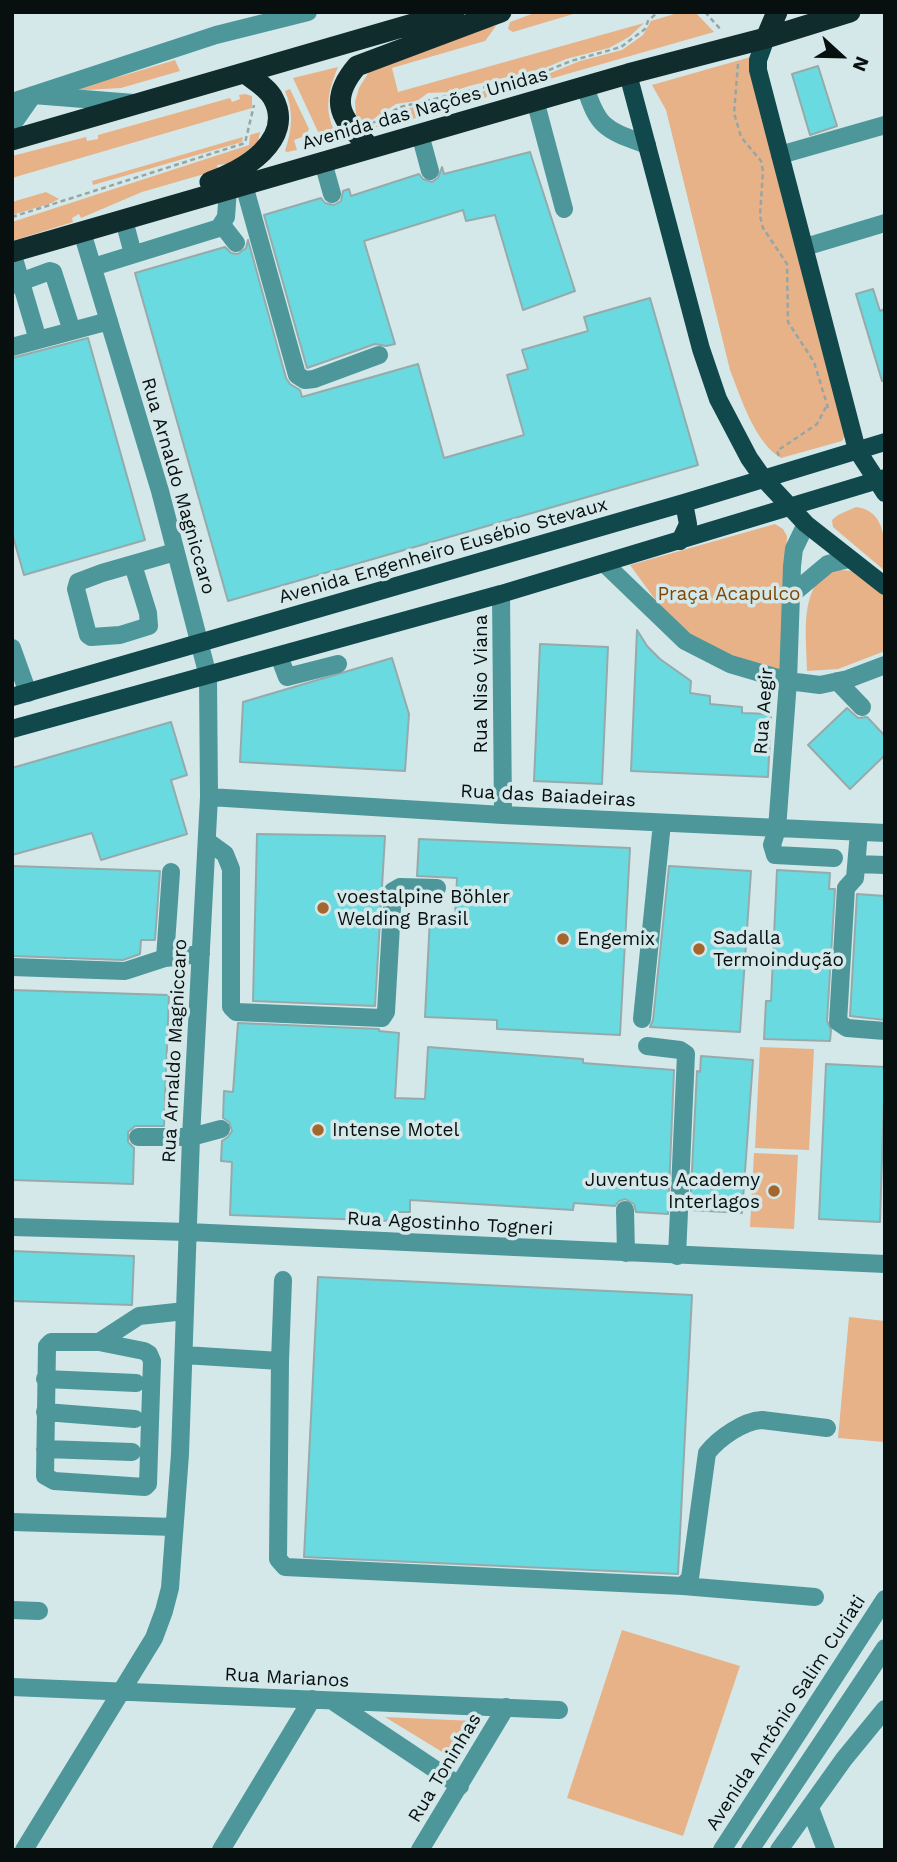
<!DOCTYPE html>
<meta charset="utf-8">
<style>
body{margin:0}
#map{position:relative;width:897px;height:1862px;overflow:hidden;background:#d4e8e9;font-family:"Work Sans",sans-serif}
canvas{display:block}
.frame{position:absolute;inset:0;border:14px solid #080f0f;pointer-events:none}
.north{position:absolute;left:806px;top:21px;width:70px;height:70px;-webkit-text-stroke:5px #d4e8e9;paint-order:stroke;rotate:112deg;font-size:19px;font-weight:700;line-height:28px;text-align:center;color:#080f0f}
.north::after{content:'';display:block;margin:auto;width:24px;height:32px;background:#080f0f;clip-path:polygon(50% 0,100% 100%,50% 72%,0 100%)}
</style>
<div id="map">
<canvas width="897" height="1862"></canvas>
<div class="frame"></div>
<div class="north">N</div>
</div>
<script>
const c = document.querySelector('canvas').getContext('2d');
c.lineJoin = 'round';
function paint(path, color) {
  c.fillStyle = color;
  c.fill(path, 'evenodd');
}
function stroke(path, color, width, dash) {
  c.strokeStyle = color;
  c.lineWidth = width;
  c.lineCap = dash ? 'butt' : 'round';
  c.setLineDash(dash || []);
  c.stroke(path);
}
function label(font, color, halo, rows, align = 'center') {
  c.font = font + ' "Work Sans",sans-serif';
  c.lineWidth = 7;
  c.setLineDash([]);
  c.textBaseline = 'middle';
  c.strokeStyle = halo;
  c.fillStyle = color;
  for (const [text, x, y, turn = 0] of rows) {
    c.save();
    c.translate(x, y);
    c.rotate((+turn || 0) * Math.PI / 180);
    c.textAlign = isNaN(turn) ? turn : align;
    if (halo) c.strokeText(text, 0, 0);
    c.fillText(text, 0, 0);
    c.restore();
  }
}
paint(new Path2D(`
 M537,12H580L513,32L508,29L510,22Z
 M681,12H695L714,32L497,94L496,91L487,94V97L388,126L375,127L399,110L451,100L548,74L580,61L622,50L643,35L651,21Z
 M644,23L629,37L609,48L566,59L545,68L469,86L451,92L428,93L417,101L396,104L366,124L356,115L355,102L359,88L370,70L488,27L496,26L485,41L392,68L398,92Z
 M754,56L848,430L842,441L781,458C755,443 741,398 730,370L666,110L652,85Z
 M175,60L180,71L121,88L70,91L84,84L122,76Z
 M338,67C329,89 323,109 335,132L320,136L293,78Z
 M290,89L309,129L305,136L294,140L297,150L287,152L285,151C292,130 294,111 285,91Z
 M245,94L252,96V108L12,178V156L86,137L87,141L98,139V135L230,98L232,102L240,99L239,95Z
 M260,132L258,142L228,167L226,164L217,165L218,170L142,192L81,218L79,214L72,218L73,222L12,241V222L249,145L250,135Z
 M243,137L242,142L93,185L92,181Z
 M46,192L59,199L49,204L12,215V202Z
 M856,507C888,511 885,546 885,571L833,527L832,520L838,515Z
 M775,524L783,529L787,536L781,671L733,660L685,631L654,598L630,565Z
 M839,570L855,571L885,594V651L838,669L807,671C807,643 799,596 824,575C828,572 835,571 839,570Z
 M760,1047L814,1049L809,1150L755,1148Z
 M754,1153L798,1155L794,1229L750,1227Z
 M849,1317L885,1321V1442L838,1438Z
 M622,1630L740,1666L683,1836L567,1798Z
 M385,1717L474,1721L476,1724L456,1757L452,1758Z`), '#e7b288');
const building = new Path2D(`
 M818,66L837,126L810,135L792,74Z
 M530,152L575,291L523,310L495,215L466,221L463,210L364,241L395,344L386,346L375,344L307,368L264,215L321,198L325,203L334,205L341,201L343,191L349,189L351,196L419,174L423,179L432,182L438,178L442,167L444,174Z
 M248,240L286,378L290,384L300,390L302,397L418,364L444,458L524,435L507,375L528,369L522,350L588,331L584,317L650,298L698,465L228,601L135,273L225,247L231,253L238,254L246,248Z
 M873,289L880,311L885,309V381H882L856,294Z
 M88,338L145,540L24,575L12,533V358Z
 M637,630L647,646L660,659L691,681L690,693L710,696V704L742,707V713L771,714L768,777L631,771Z
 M540,644L608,647L602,784L534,781Z
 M392,658L409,714L405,771L240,762L243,702Z
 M847,708L858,718L867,717L885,736V755L850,789L808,745Z
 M171,722L187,775L171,780L187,834L101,860L92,833L12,855V768Z
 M257,834L385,836L375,1006L253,1001Z
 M419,839L630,848L620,1035L497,1029V1020L425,1017L430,917L455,918L457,878L417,876Z
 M12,866L160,871L155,940H141L140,954L123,960L12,956Z
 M669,866L751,871L740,1032L650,1027L653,1020Z
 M777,870L830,873L829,889H835L827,1021L831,1030L830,1041L764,1039L766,1001H771Z
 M857,894L885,896V1020L850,1016Z
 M12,990L169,995L164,1126H135L128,1132V1142L134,1148L133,1184L12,1180Z
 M238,1023L379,1029V1031L399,1033L395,1098L425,1099L428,1047L583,1059V1063L674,1070L668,1214L636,1212L634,1204L625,1199L619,1201L615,1206L574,1203L573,1210L410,1200V1212H394V1221L230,1215L232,1162L221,1161L222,1141L228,1137L232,1131L229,1122L223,1118L224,1091L233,1092Z
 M701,1056L753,1060L742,1213L690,1210L697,1071L700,1072Z
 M826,1064L885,1067L880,1222L819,1219Z
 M12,1251L134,1256L132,1305L12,1301Z
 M318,1277L692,1295L678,1574L304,1557Z`);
paint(building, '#69dae0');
stroke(building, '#97aaab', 2);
stroke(new Path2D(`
 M705,12L722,31
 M738,64L734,113L741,137L761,161L763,171L760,216L763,228L787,264L788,322L814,362L828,408
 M371,124L400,107L537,75L571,61L621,47L645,29L648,21L658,12
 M318,139L334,134
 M12,217L245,143L254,105
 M779,456L777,451L817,424L826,407`), '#96a6a7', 2.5, [5, 3.5]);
stroke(new Path2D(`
 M585,86C598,129 607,130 647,145
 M535,100L564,209
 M12,102L216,35L308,12
 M12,125L33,95L134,103
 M420,134L430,171
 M780,155L885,125
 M323,162L332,194
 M244,185L297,375L305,380L314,379L379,355
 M124,220L133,254
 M222,225L236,243
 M805,247L885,223
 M12,252L38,340
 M93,267L219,228L226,217L228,189
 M12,285L50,271L53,272L72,331
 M12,347L109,321
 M806,524L794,549L792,566L788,681L777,829L772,845L775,855L834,858
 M605,564L685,641L730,664L788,681L820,685L848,679L885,665
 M133,565L148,613L149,626L120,635L91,637L88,635L76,589L78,582L102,573L175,552
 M501,594L503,815
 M791,595L828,564L849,559
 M12,648L28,693
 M279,656L287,677L338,664
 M837,681L862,707
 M209,797L503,815L885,833
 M859,832L855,878L846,888L838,1022L847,1028L885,1031
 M207,841L225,854L231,869V1007L236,1012L382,1018L386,1012L393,891L400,887L437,888
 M857,864L885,865
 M165,958L171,872
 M12,967L125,971L165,958L201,954
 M642,1019L662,823
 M647,1046L680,1050L686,1054L677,1256
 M138,1137H191L221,1129
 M625,1210L626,1253
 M12,1227L188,1232L885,1264
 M99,1342L144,1351L149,1354L152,1361L148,1484L145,1487L54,1481L45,1476L47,1346L51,1342H99L139,1316L185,1311
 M184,1355L280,1361L278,1559L285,1567L683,1586L690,1578L707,1453C719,1438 743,1421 762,1420L827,1428
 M280,1361L283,1280
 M45,1379L136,1383
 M45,1412L135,1419
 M45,1449L132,1452
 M12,1522L174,1527
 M683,1586L815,1597
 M12,1610L39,1611
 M12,1687L559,1710
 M334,1702L460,1786
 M810,1808L826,1850
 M24,1850L154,1638L164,1611L170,1588L180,1454L191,1137L209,797L208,676L160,491L82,232
 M221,1850L312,1699
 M420,1850L506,1707
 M722,1850L885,1599
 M750,1850L885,1648
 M779,1850L844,1759L885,1709`), '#4d969a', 18);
stroke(new Path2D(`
 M766,38L758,60V70L857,450L885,493
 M628,74L701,349L718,399L749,458L763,478L806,524L885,586
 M680,541L688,524L684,503
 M12,697L684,503L885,442
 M12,729L501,594L885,478`), '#11484b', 18);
stroke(new Path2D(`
 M766,38L777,12
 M12,140L454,12
 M371,148C341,120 327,101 357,66L501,12
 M210,182C242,172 296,140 273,98C268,88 254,80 245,73
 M12,252L628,74L766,38L850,12`), '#112c2d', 21);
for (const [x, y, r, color] of [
 [323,908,7,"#a4662c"],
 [563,939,7,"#a4662c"],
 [699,949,7,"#a4662c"],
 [318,1130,7,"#a4662c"],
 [774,1191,7,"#a4662c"]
]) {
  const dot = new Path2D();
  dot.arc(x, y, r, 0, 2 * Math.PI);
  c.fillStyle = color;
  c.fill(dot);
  stroke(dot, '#d4e8e9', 2.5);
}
label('19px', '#080f0f', '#d4e8e9', [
 ["Avenida das Nações Unidas",425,109,-16],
 ["Rua Arnaldo Magniccaro",178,486,74],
 ["Avenida Engenheiro Eusébio Stevaux",443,551,-16],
 ["Rua Niso Viana",481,684,-90],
 ["Rua Aegir",764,711,-86],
 ["Rua das Baiadeiras",548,796,3],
 ["Rua Arnaldo Magniccaro",175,1051,-87],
 ["Rua Agostinho Togneri",450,1224,3],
 ["Rua Marianos",287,1678,3],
 ["Avenida Antônio Salim Curiati",786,1713,-57],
 ["Rua Toninhas",445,1768,-59]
]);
label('19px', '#814601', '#d4e8e9', [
 ["Praça Acapulco",729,594]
]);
label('19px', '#080f0f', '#d4e8e9', [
 ["voestalpine Böhler",337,897],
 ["Welding Brasil",337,919],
 ["Sadalla",713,938],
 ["Termoindução",713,960],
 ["Engemix",577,939],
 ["Intense Motel",332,1130],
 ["Juventus Academy",760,1180,"right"],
 ["Interlagos",760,1202,"right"]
], 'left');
</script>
